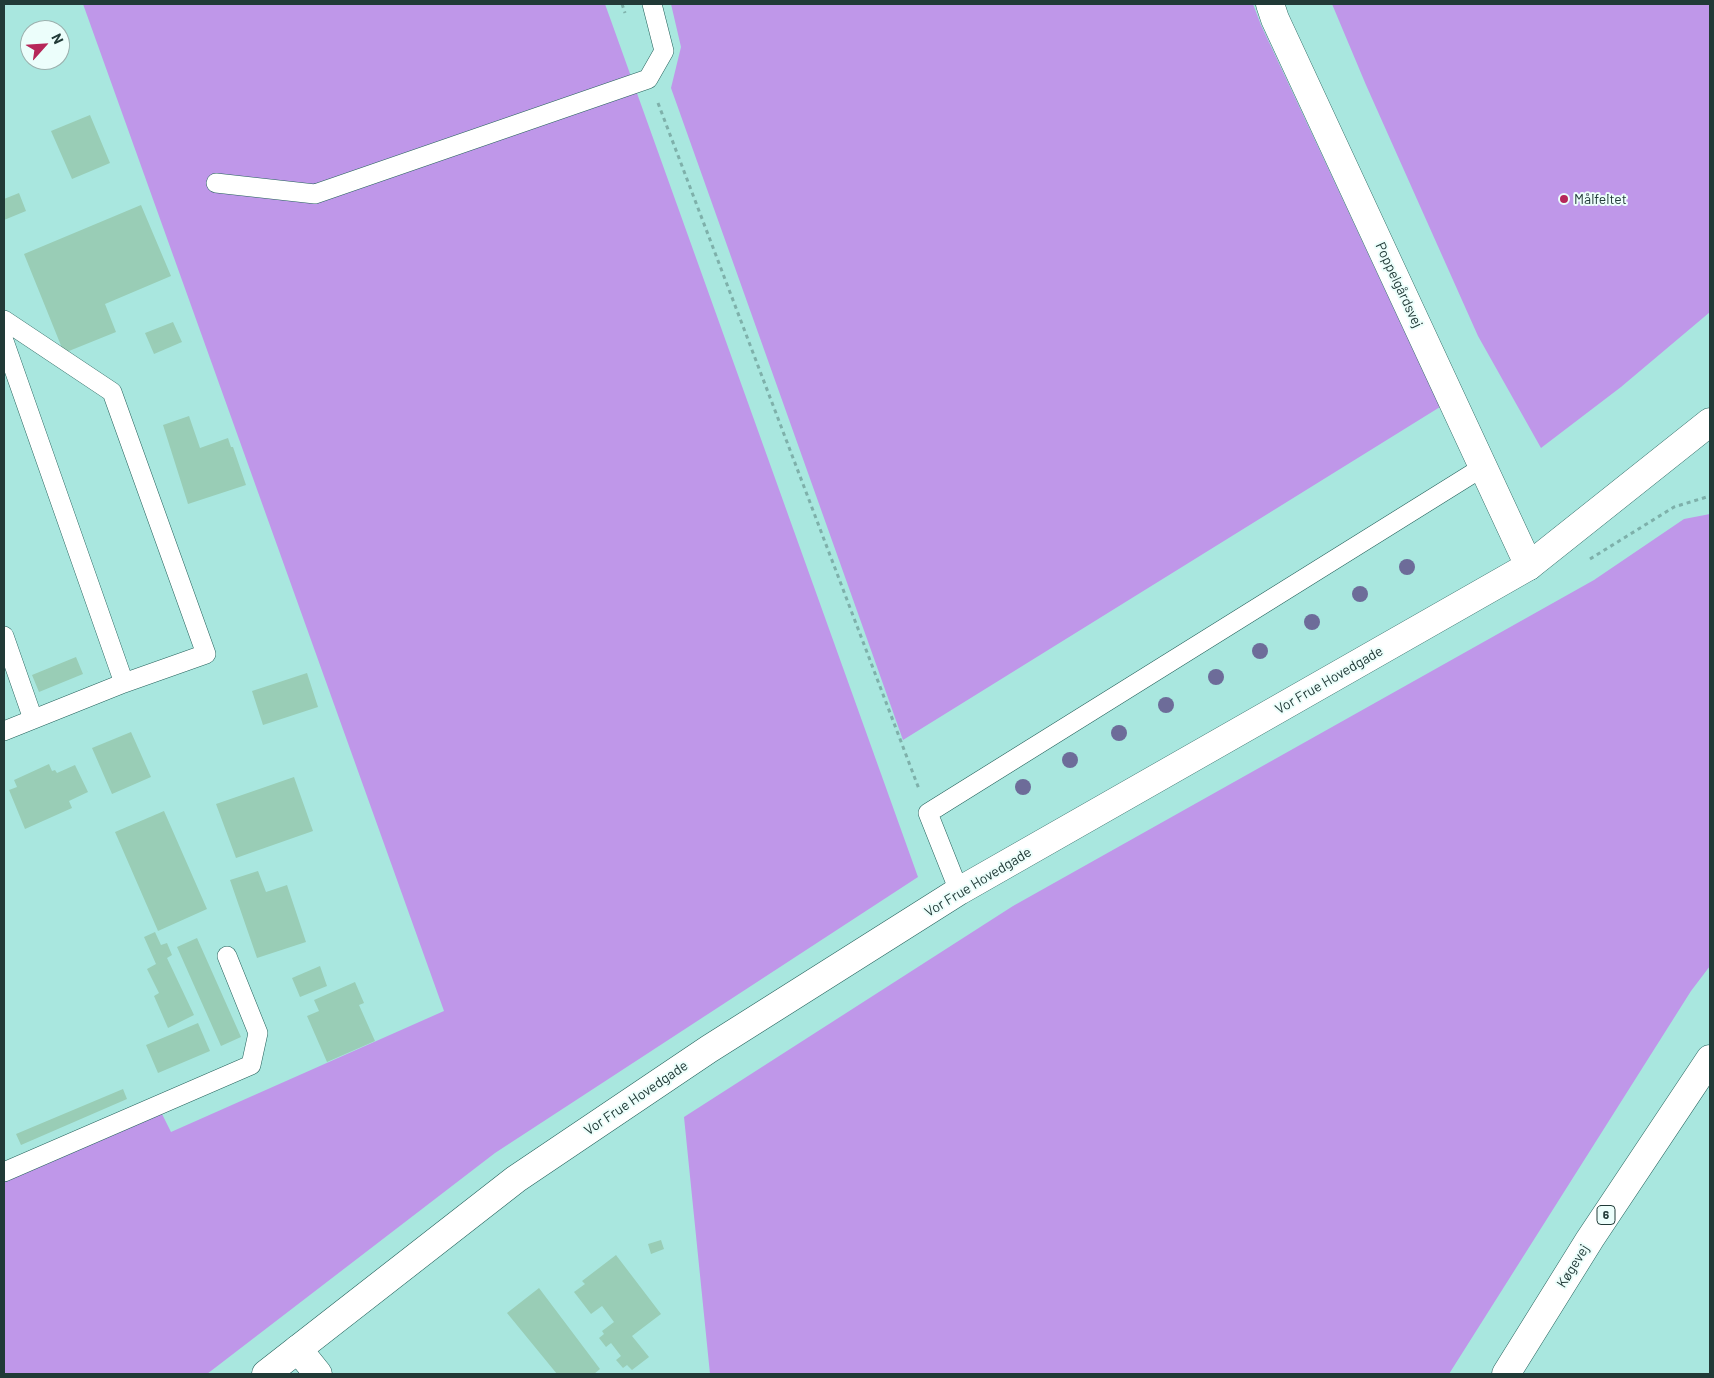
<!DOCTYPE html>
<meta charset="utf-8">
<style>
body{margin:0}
#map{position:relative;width:1714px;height:1378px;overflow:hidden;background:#a9e7df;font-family:Barlow,sans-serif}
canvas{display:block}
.frame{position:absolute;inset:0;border:5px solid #213a37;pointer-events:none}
.north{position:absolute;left:20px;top:20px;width:50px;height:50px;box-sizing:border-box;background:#ecfefb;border:1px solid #9bb0ad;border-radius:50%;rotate:64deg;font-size:14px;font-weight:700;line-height:20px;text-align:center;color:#213a37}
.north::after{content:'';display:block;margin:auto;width:18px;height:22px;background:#b62759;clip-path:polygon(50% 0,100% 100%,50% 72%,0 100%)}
</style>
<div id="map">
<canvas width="1714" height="1378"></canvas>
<div class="frame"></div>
<div class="north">N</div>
</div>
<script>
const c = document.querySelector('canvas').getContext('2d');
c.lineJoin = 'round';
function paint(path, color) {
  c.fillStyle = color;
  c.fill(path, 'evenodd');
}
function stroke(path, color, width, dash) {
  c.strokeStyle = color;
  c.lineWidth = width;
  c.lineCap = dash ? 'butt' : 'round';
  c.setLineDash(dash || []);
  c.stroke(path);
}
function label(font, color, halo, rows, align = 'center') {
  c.font = font + ' Barlow,sans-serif';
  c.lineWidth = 4;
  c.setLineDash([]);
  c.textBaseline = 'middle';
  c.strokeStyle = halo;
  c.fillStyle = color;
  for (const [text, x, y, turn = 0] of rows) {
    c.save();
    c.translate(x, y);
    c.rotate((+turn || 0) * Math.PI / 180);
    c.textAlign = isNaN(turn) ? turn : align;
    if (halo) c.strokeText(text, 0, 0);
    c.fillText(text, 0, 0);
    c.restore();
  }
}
paint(new Path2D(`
 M83,4H605L918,877L495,1153L207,1374H4V1177L160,1110L171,1132L444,1011Z
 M671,4H1253L1261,25L1440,407L903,740L671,88L681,47Z
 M1332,4H1710V312L1621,387L1541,448L1478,336L1366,85Z
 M1710,514V966L1691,991L1449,1374H710L684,1117L1013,906L1594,580L1684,519Z`), '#bf97e9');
paint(new Path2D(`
 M90,115L110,163L72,179L51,131Z
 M19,193L26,211L4,220V199Z
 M141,205L171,276L105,304L116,332L64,353L24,254Z
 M173,322L182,342L154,354L145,333Z
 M189,416L200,448L228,438L231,447H233L246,485L188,504L163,425Z
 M76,657L83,674L39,692L32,675Z
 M307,673L318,707L263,725L252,691Z
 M131,732L151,777L112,794L92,748Z
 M49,764L52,771L55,770L57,773L75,765L88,792L69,801L72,808L25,829L9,790L17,787L14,780Z
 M294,777L313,831L236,858L216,804Z
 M164,811L207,909L158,931L115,832Z
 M258,871L266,892L287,885L306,942L257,958L230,880Z
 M155,932L161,945L167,943L172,955L167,958L194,1015L168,1028L154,996L159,993L147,969L156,964L144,937Z
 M197,938L241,1037L221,1046L177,947Z
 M320,966L327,986L300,997L292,978Z
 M355,982L364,1003L359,1005L375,1041L327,1062L307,1016L319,1011L314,1000Z
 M198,1023L210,1051L158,1073L146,1045Z
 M123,1089L127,1099L21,1145L16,1134Z
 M661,1240L664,1249L651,1254L648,1244Z
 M616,1255L661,1314L632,1336L649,1357L632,1370L627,1365L623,1368L616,1360L621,1356L611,1343L606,1347L599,1338L604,1334L602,1331L614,1322L602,1306L591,1314L574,1292L585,1284L582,1281Z
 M539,1288L600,1369L594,1374H557L507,1313Z`), '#99cdb6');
const service = new Path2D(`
 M216,183L315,194L648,79L664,51L652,4
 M4,320L112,392L206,654L124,683L4,731
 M4,341L124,683
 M4,636L33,719
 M959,891L928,813L1483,467
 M4,1172L251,1065L258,1033L227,956`);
const minor = new Path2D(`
 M1270,4L1275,19L1529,566
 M298,1349L318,1374`);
const tertiary = new Path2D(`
 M266,1374L516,1179L709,1049L959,891L1529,566L1710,422`);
const primary = new Path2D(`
 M1506,1374L1590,1239L1710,1059`);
stroke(service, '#24615b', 20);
stroke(minor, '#24615b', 29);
stroke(tertiary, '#24615b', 29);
stroke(primary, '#24615b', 29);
stroke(new Path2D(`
 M622,4L625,13
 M658,103L919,789
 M1590,559L1674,507L1710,496`), '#7eb0aa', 3, [4, 4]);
stroke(service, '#fff', 19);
stroke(minor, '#fff', 28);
stroke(tertiary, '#fff', 28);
stroke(primary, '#fff', 28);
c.fillStyle = '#6d6c99';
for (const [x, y] of [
 [1407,567],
 [1360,594],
 [1312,622],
 [1260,651],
 [1216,677],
 [1166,705],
 [1119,733],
 [1070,760],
 [1023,787]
]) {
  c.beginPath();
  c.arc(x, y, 8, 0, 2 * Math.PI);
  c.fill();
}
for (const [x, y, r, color] of [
 [1564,199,5,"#b62759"]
]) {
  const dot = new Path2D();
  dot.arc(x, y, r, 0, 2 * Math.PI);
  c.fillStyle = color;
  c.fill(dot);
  stroke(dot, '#ecfefb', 2);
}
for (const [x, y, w] of [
 [1606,1215,18]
]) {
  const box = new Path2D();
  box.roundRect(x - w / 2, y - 9.5, w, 19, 4);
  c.fillStyle = '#ecfefb';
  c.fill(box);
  stroke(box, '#213a37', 1);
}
label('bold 12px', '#213a37', null, [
 ["6",1606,1215]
]);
label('14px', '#213a37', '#ecfefb', [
 ["Målfeltet",1574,199]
], 'left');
label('14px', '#213a37', '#ecfefb', [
 ["Poppelgårdsvej",1399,285,65],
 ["Vor Frue Hovedgade",1329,680,-30],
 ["Vor Frue Hovedgade",978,882,-31],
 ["Vor Frue Hovedgade",636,1098,-34],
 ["Køgevej",1573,1266,-58]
]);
</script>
